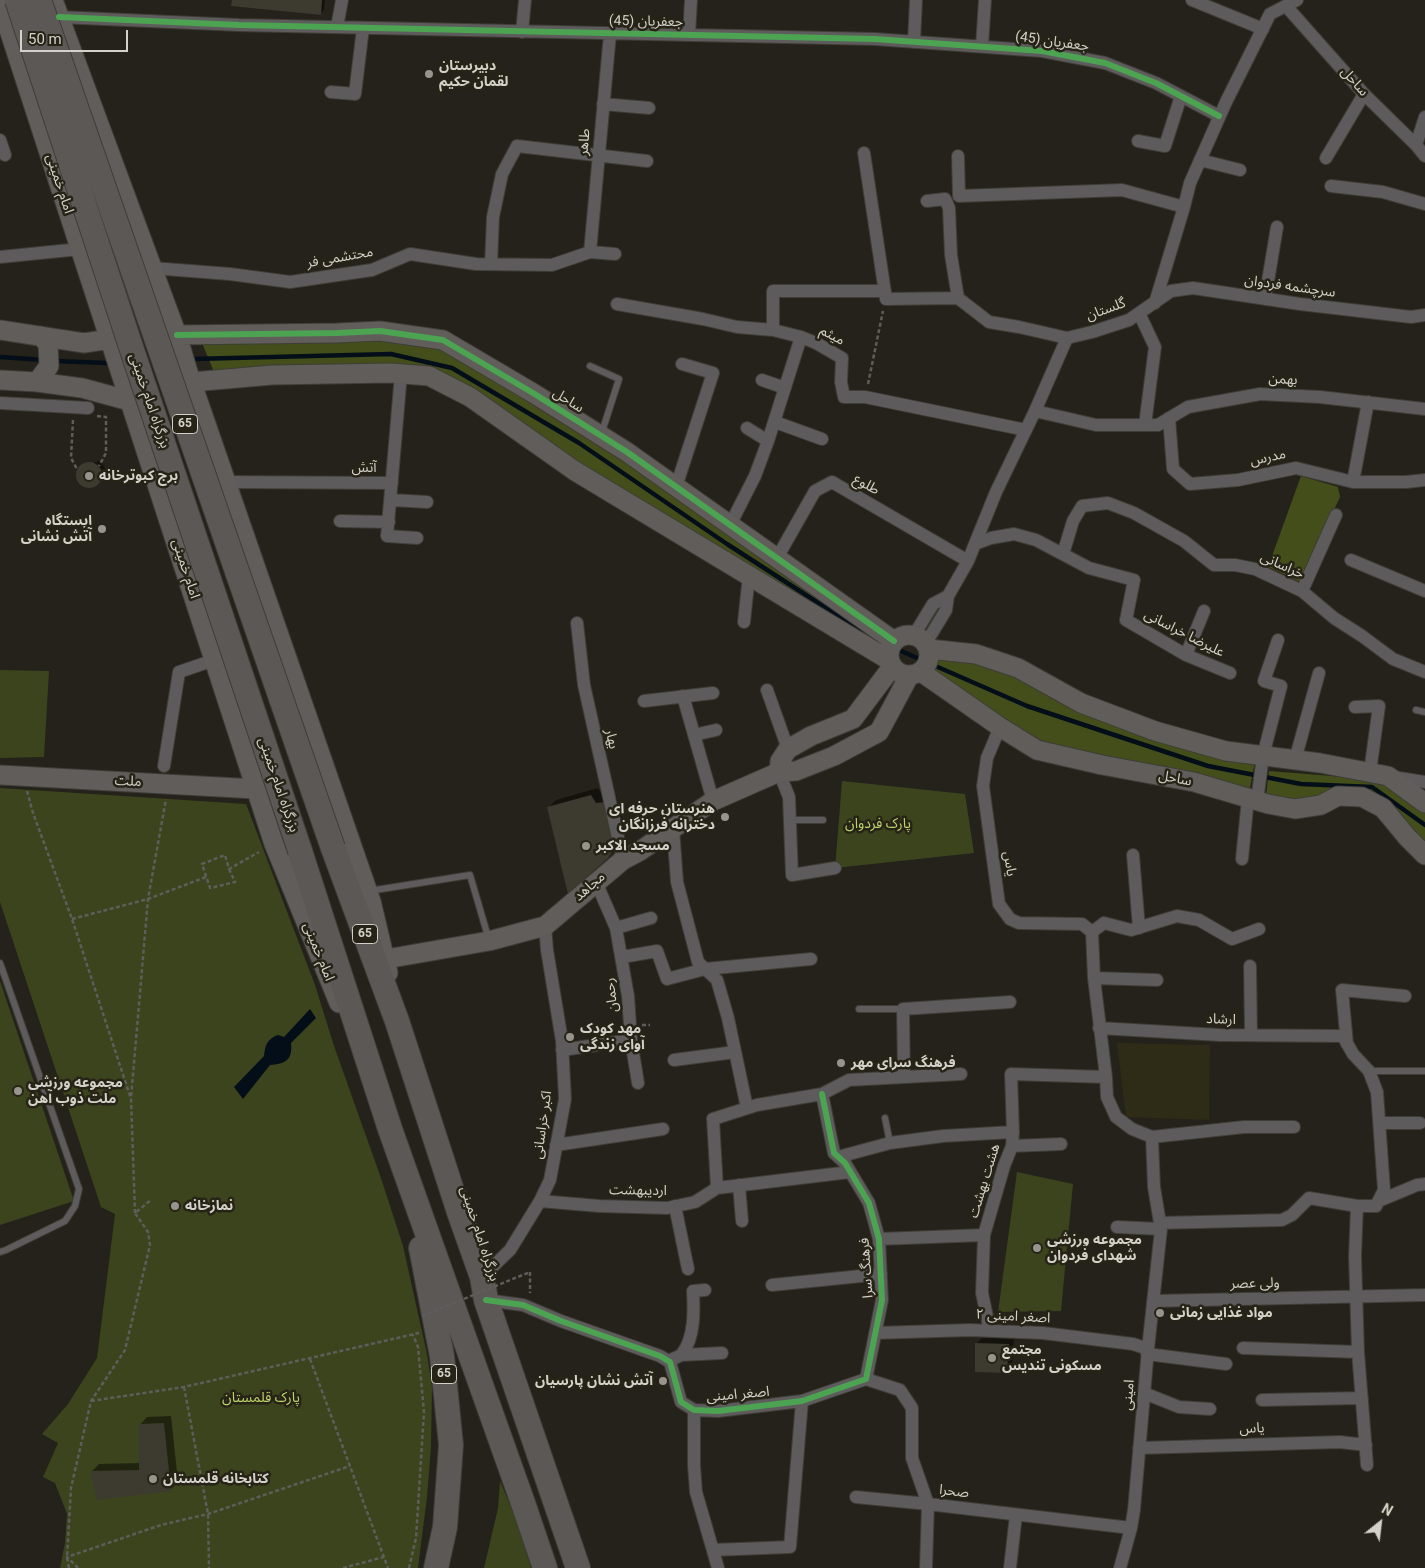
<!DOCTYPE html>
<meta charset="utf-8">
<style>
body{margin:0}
#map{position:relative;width:1425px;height:1568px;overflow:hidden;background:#24221a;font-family:Roboto,sans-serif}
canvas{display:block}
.north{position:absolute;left:1355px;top:1498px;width:50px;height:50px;-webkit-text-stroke:4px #272417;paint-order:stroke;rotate:29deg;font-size:14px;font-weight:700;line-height:20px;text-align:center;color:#d3d1c9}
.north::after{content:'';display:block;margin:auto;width:18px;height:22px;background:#d3d1c9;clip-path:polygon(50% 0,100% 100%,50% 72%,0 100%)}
.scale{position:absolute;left:20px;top:30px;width:108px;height:22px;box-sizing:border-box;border:2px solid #d3d1c9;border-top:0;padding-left:6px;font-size:15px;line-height:18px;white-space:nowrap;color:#d3d1c9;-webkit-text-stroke:4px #272417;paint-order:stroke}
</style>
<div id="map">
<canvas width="1425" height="1568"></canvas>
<div class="north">N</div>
<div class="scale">50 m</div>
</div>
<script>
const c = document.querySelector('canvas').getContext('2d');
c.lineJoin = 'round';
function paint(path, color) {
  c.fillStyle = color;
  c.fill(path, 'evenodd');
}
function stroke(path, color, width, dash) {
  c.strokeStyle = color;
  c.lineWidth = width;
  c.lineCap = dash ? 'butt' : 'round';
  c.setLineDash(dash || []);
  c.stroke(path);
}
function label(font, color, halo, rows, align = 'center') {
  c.font = font + ' Roboto,"Noto Sans Arabic",sans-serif';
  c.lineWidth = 5;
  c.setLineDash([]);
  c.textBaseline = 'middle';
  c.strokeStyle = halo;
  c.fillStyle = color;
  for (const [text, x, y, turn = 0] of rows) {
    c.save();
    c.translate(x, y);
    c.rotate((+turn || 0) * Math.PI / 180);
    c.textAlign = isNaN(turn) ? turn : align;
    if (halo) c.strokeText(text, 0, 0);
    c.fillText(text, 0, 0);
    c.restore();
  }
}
paint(new Path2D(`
 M1117,1043L1210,1045L1209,1120L1126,1117Z`), '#2e2b17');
paint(new Path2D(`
 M0,670L49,671L44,757L0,758Z
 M842,781L965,794L974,853L835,868Z
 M0,788L246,804L315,985L334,1046L381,1178L403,1246L427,1354L432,1387L431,1447L427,1497L418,1568H60L65,1543L67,1514L55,1483L43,1477L58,1443L42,1434L68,1404L97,1358L115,1214L101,1207L0,902Z
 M0,981L74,1201L0,1225Z
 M1017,1172L1073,1184L1061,1311L998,1312Z
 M500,1481L517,1521L531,1568H484L498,1508Z`), '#3c441d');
paint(new Path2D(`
 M377,338L441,347L588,436L882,641V650L603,480L440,375L214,372L202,343Z
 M1301,476L1338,487L1340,497L1300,582L1268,567Z
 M939,660L979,662L1255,761L1249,793L1095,756L1033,738L930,671Z
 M1269,771L1332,776L1386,782L1425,812V844L1389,804L1315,799L1293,801L1266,796Z`), '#444e1a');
paint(new Path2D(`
 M310,1009L316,1018L291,1043C293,1060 285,1064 270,1065L243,1099L234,1087L264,1056C265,1045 267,1039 278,1035L284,1037Z`), '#030e19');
paint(new Path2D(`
 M233,0H325L324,10L320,14Z
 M97,460L102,463L106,470L104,478L93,487H89L81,484L79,481L78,470L83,465L97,462Z
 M598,788L604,796L616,795L623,822L622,838L607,857L548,808L556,800Z
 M982,1338L1014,1339L1012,1367L1006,1372L976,1344Z
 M171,1416L178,1482L171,1489L92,1471L99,1464L140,1463V1425L147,1417Z`), '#0007');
stroke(new Path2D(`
 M0,357L44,360
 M193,359L391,354L452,368L579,443L727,544L874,639L883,643
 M54,361L108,363
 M892,647L1027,706L1208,766L1301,784L1372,787L1425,825`), '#030e19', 4.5);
paint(new Path2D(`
 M232,0H322L321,15L231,6Z
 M76 475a13 13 0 1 1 26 0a13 13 0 1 1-26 0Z
 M591,795L596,803L608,802L615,847L608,858L568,894L547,807Z
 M975,1343L1009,1344L1007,1373L975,1372Z
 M164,1423L171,1491L97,1500L90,1471L139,1470V1424Z`), '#3d3b2f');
const lane = new Path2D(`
 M590,366L619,379L601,435
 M1416,710L1425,712
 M790,820H823
 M369,891L470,875L489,940
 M0,963L79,1189L75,1206L65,1221L6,1250L0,1252
 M859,1009H903
 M1369,1071H1425
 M885,1118L890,1143`);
const street = new Path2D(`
 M1192,0L1263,29
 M1286,6L1364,94L1416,145L1425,156
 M59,17L239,25L875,39L1042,51L1105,63L1156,83L1219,116
 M337,27L342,0
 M522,32L525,0
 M689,35L691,0
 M914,42L916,0
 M982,46L985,0
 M331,92L355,94L363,28
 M603,104L649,108
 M0,140L5,155
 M1138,141L1165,146L1181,96
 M1416,145L1425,117
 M864,153L886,299L958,298L989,322L1019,327L1067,338
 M958,156L959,196L1122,190L1184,207
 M1326,158L1364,94
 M1200,160L1240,170
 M1331,186L1383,192L1425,204
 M927,201L945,199L949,208L951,255L958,298
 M590,252L610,34
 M0,257L80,249
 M491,264L493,217L502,174L517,146L647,161
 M152,268L230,274L290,282L372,270L410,254L476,264L552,265L590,252L615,254
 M1265,299L1277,227
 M1155,303L1184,207L1190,183L1226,102L1270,14L1297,0
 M617,304L703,319L737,327L773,330L801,337L816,343L842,358L841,382L844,397H865L1026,430
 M1139,313L1155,347L1145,425
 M773,330V291H885
 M401,374L387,536L417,538
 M762,380L785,388
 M0,403L88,408
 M1035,411L1096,425H1158L1188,407L1260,394L1320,397L1425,409
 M1169,418L1173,469L1190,484L1238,480L1296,468L1353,482H1406L1425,480
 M775,422L822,439
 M747,428L768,441
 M226,482L392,483
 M1353,482L1368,402
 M676,487L713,373L682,364
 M391,500L427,502
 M340,521L389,522
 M730,525L755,476L768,441L801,337
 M975,544L991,538L1014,534L1036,540L1089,568L1134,580L1126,620L1186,655L1230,673
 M1063,554L1073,521L1082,506L1108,503L1134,513L1184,541L1214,565H1235L1255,569L1302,591L1334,618L1362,636L1393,659L1425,672
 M777,558L815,491L832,482L968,561
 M1351,560L1425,591
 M1302,591L1336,515
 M744,622L749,575
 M577,623L584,685L623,860
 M914,635L933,604L948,596
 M926,643L946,610L948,596L968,561L996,492L1035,411L1067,338L1092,332L1129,320L1171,291L1193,288L1300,304L1411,317L1425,315
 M1186,655L1204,611
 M767,690L788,749
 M683,696L713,801
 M644,701L713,693
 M1355,707L1379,706L1370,772
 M1000,727L987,758L983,786L999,904L1010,919L1019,923L1082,924L1092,932
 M694,735L716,730
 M1295,760L1319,673
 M164,766L179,672L214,660
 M779,772L789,797L792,875L835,868
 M1393,777L1425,782
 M1257,801L1263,756L1281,686L1264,681L1278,640
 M673,828L677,882L698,962L717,980L728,1018L747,1108
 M1133,855L1139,928
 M1242,859L1248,798
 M596,882L616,928L628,996L631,1040L638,1083
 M616,928L651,918
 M1092,932L1094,978L1106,1077L1107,1097L1116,1117L1132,1129L1152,1137
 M1092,932L1104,923L1131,930L1177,916L1199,920L1232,939L1259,929
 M622,957L657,951L667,979L705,969L811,959
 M1250,966L1251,1035
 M1094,978L1157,980
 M1099,1028L1220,1035L1343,1036L1353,1054L1369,1071L1377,1092L1384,1190L1376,1206H1357L1309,1198L1292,1215L1282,1220L1160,1223
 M1347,1044L1342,990L1405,996
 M562,1050L631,1040
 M674,1060L735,1052
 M904,1076L903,1009L1010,1002
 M1380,1123H1420
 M1152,1137L1244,1127H1294
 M556,1145L663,1129
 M1012,1146L1061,1144
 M838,1157L890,1143L943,1136L1013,1132
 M739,1185L742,1221
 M717,1188L713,1119L757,1105L822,1094L849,1080L961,1074
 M1381,1200L1417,1185L1425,1184
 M540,1201L599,1206L667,1208L695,1202L717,1188L850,1172
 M675,1206L688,1269
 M1357,1206L1355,1256L1358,1352L1367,1465
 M1117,1227L1161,1229
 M879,1239L984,1235
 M482,1277L510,1250L540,1201L550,1180L565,1099L562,1041L547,950L545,926
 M772,1285L881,1274
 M486,1300L523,1305L561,1321L660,1356L670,1362L681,1402L694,1410L718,1411L802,1401L866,1379L882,1300L879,1239L869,1203L845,1163L834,1153L822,1094
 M1153,1301L1425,1295
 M990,1331L982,1293L984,1235L1004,1166L1012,1146L1013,1132L1011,1074L1106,1077
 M875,1333L970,1330L1043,1333L1133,1344L1148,1349
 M1243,1348L1358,1352
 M1147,1354L1226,1364
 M681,1355L722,1353
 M668,1361C672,1359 679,1357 682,1354C695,1337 694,1311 693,1291L705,1290
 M866,1379L900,1390L912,1408V1458L928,1504L1131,1528
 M1144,1393L1179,1407L1210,1409
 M1262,1400L1362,1398
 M694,1410V1465L696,1492L718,1568
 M1139,1448L1340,1442L1366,1445
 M856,1497L928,1504L926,1568
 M713,1550L790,1547L802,1401
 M1010,1568L1016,1515
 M1120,1568L1131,1528L1134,1510L1148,1349L1161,1229L1154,1187L1152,1137`);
const secondary = new Path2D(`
 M53,0L177,335L188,372L371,901L388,973
 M0,2L274,844L339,1003
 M0,330L84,343L110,339
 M177,335L337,333L380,331L443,340L533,393L627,452L894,641
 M0,380L37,382L82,388L130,401
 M37,382L49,366L48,344L41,336
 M192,382L272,375L391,373L429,376L470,397L575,471L889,660
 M889 655a20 20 0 1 1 40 0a20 20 0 1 1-40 0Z
 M929,649L976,654L1018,668L1081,703L1155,731L1226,751L1320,763L1388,776L1425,803
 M921,672L1000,727L1037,750L1102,765L1194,782L1268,804L1295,809L1321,805L1338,796L1362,797L1383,808L1407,837L1425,855
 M779,772L780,761L788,749L811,736L853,719L892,667
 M0,775L256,789
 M386,959L489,941L545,926L623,860L640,851L713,801L779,772L796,771L834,756L879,732L909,676`);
const highway = new Path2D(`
 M333,848L397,1021L460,1215L482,1277L486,1300L578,1568
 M300,851L390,1129L523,1503L545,1568
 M421,1248L442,1356L451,1445L445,1527L436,1568`);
stroke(lane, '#3f3d37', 8);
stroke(street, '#3f3d37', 14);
stroke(secondary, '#3f3d37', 21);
stroke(highway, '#3f3d37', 26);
stroke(new Path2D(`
 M868,384L883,311
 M97,416L106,417V453L99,466
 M73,420L71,458L77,469
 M27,791L33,813L72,919L130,1096
 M229,869L235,882L210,888L202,864L225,855L229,869L259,852
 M72,919L148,899L206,877
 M642,1025H650
 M135,1213L131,1098L148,899L166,799
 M530,1272V1293
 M310,1359L388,1568
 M184,1387L208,1514L209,1568
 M91,1401L184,1387L419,1333
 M69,1568L67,1557L71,1488L91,1401L125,1350L150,1245L148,1232L135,1213L151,1200
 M78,1568L67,1557L161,1525L208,1514L350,1466
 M343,1568L384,1557
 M409,1568L416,1538L424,1412L418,1347L413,1335`), '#5f5d5b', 2.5, [4, 2.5]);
stroke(lane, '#5d5b5b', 6);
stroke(street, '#5d5b5b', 12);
stroke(secondary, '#605d5b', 19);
stroke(highway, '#5b5856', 24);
const highwayBridge = new Path2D(`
 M17,0L131,347L300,851
 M39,0L333,848`);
stroke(highwayBridge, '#3f3d37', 26, []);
stroke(new Path2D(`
 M422,1316L530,1272`), '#5f5d5b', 2.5, [4, 2.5]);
stroke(highwayBridge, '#5b5856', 24);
stroke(new Path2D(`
 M59,17L239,25L875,39L1042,51L1105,63L1156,83L1219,116
 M177,335L337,333L380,331L443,340L533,393L627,452L894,641
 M486,1300L523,1305L561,1321L660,1356L670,1362L681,1402L694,1410L718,1411L802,1401L866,1379L882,1300L879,1239L869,1203L845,1163L834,1153L822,1094`), '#4ca352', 6);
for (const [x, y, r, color] of [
 [429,74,5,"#96948c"],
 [89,476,5,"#96948c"],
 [102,529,5,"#96948c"],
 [725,817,5,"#96948c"],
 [586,846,5,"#96948c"],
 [570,1037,5,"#96948c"],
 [841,1063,5,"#96948c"],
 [18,1091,5,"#96948c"],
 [175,1206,5,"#96948c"],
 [1037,1248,5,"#96948c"],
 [1160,1313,5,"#96948c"],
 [992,1358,5,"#96948c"],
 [663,1381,5,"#96948c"],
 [153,1479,5,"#96948c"]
]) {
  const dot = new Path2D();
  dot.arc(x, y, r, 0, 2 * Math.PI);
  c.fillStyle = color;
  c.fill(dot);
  stroke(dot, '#272417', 2);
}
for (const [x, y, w] of [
 [185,424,25],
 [365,934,25],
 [444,1374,25]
]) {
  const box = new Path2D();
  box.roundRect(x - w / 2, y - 9.5, w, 19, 4);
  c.fillStyle = '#272417';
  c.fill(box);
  stroke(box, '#d3d1c9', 1);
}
label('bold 12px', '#d3d1c9', null, [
 ["65",185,424],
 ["65",365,934],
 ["65",444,1374]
]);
label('14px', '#d3d1c9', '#272417', [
 ["جعفریان (45)",646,22,1],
 ["جعفریان (45)",1052,42,8],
 ["ساحل",1354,82,48],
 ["طاهر",585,142,-85],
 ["امام خمینی",59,184,72],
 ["محتشمی فر",340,258,-10],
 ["سرچشمه فردوان",1290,287,8],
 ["گلستان",1106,310,-20],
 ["میثم",832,336,28],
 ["بهمن",1283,380,3],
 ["بزرگراه امام خمینی",149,401,71],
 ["ساحل",568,401,32],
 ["مدرس",1268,458,-12],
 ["آتش",364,468],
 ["طلوع",866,485,30],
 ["خراسانی",1282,566,24],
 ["امام خمینی",185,569,72],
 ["علیرضا خراسانی",1184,634,27],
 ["بهار",611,739,77],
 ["ساحل",1175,779,11],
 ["ملت",128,782,3],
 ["بزرگراه امام خمینی",278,785,71],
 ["یاس",1009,864,82],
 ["مجاهد",590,887,-41],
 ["امام خمینی",318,952,68],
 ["رحمان",612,995,-97],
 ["ارشاد",1221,1020,2],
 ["اکبر خراسانی",543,1125,-82],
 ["هشت بهشت",985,1181,-73],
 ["اردیبهشت",638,1191,1],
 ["بزرگراه امام خمینی",479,1234,72],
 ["فرهنگ سرا",867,1268,-94],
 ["ولی عصر",1255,1284,-1],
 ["۲ اصغر امینی",1013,1317,3],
 ["اصغر امینی",738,1395,-5],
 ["امینی",1129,1395,-85],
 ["یاس",1252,1429,-2],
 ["صحرا",954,1492,7]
]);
label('bold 14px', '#d3d1c9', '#272417', [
 ["دبیرستان",439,66],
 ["لقمان حکیم",439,82],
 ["برج کبوترخانه",99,476],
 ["ایستگاه",92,521,"right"],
 ["آتش نشانی",92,537,"right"],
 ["هنرستان حرفه ای",715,809,"right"],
 ["دخترانه فرزانگان",715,825,"right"],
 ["مسجد الاکبر",596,846],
 ["مهد کودک",580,1029],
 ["آوای زندگی",580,1045],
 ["فرهنگ سرای مهر",851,1063],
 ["مجموعه ورزشی",28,1083],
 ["ملت ذوب آهن",28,1099],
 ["نمازخانه",185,1206],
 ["مجموعه ورزشی",1047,1240],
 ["شهدای فردوان",1047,1256],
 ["مواد غذایی زمانی",1170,1313],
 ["مجتمع",1002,1350],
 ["مسکونی تندیس",1002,1366],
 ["آتش نشان پارسیان",653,1381,"right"],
 ["کتابخانه قلمستان",163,1479]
], 'left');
label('14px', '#bcd369', '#272417', [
 ["پارک فردوان",878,824],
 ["پارک قلمستان",261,1398]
]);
</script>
